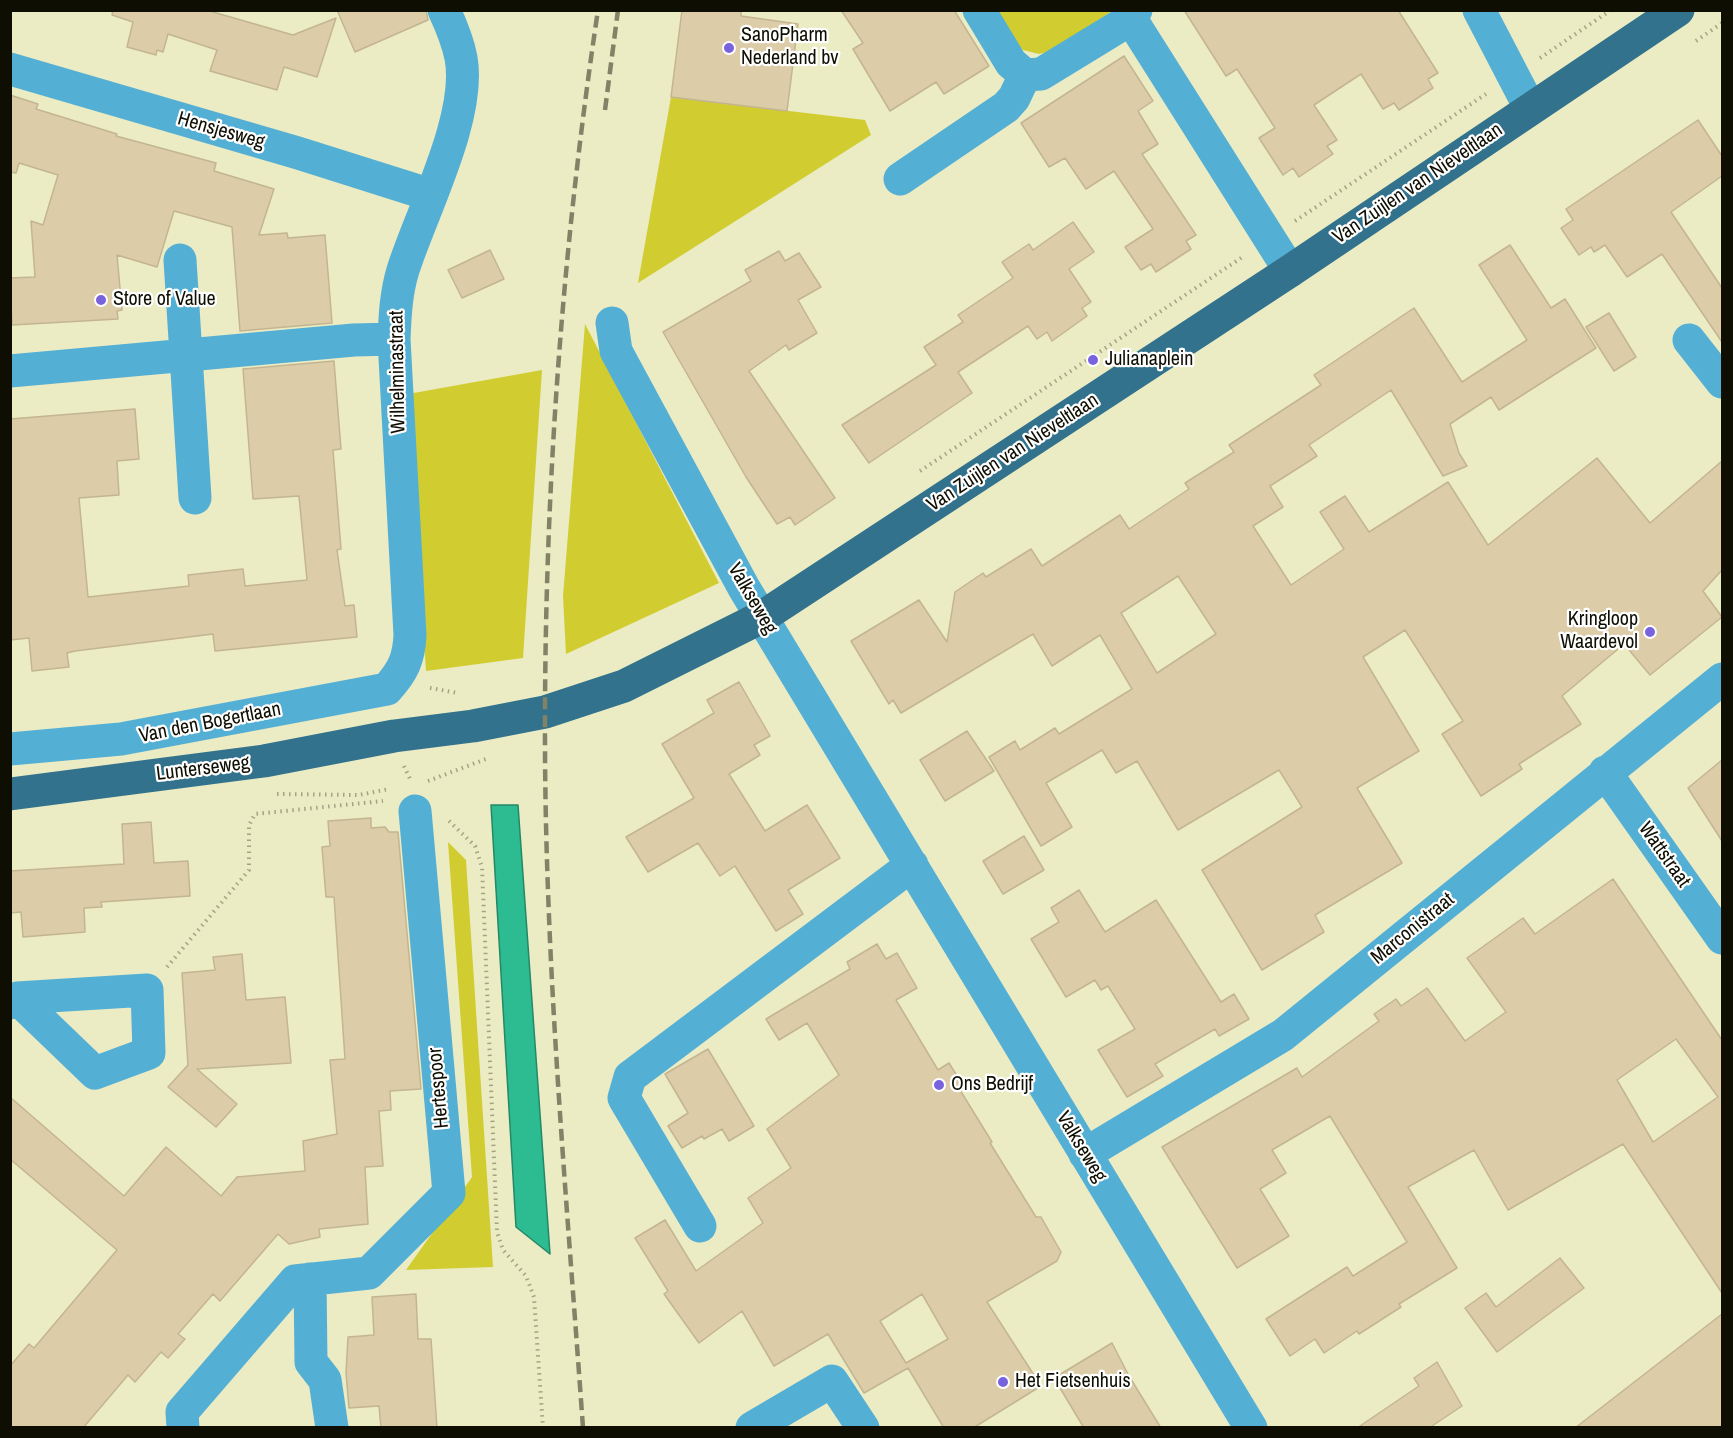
<!DOCTYPE html>
<style>
body{margin:0}
#map{position:relative;width:1733px;height:1438px;overflow:hidden;background:#ebebc4;font-family:"Archivo Narrow",sans-serif}
canvas{display:block}
.frame{position:absolute;inset:0;border:12px solid #0e0e02;pointer-events:none}
</style>
<div id="map">
<canvas width="1733" height="1438"></canvas>
<div class="frame"></div>
</div>
<script>
const c = document.querySelector('canvas').getContext('2d');
c.lineJoin = 'round';
function paint(path, color) {
  c.fillStyle = color;
  c.fill(path, 'evenodd');
}
function stroke(path, color, width, dash) {
  c.strokeStyle = color;
  c.lineWidth = width;
  c.lineCap = dash ? 'butt' : 'round';
  c.setLineDash(dash || []);
  c.stroke(path);
}
function label(font, color, halo, rows, align = 'center') {
  c.font = font + ' "Archivo Narrow",sans-serif';
  c.lineWidth = 4.5;
  c.setLineDash([]);
  c.textBaseline = 'middle';
  c.strokeStyle = halo;
  c.fillStyle = color;
  for (const [text, x, y, turn = 0] of rows) {
    c.save();
    c.translate(x, y);
    c.rotate((+turn || 0) * Math.PI / 180);
    c.textAlign = isNaN(turn) ? turn : align;
    if (halo) c.strokeText(text, 0, 0);
    c.fillText(text, 0, 0);
    c.restore();
  }
}
paint(new Path2D(`
 M995,11H1112L1052,51L1039,54L1023,50L1016,44Z
 M671,97L865,120L871,135L638,283Z
 M585,324L719,583L566,654L563,596Z
 M542,370L523,658L426,671L408,394Z
 M448,842L466,860L493,1267L406,1270L472,1177Z`), '#d1cd31');
const water = new Path2D(`
 M491,805H518L550,1254L516,1227Z`);
paint(water, '#2dbc91');
stroke(water, '#248866', 1.5);
const building = new Path2D(`
 M113,10H206L293,35L336,18L317,77L284,67L277,90L210,71L217,50L168,34L163,52L157,50L156,55L127,47L133,22L112,15Z
 M337,10H426L428,20L355,52Z
 M682,10H741V16L798,24L787,111L671,97Z
 M841,10H954L989,66L944,94L936,82L890,111L853,49L863,43Z
 M1184,10H1398L1438,73L1428,79L1433,88L1399,110L1394,103L1383,109L1361,74L1314,105L1337,140L1327,146L1333,154L1299,177L1293,168L1283,175L1259,138L1275,128L1237,69L1226,76Z
 M1124,56L1153,101L1138,111L1158,144L1142,154L1196,235L1186,241L1191,249L1156,272L1151,264L1141,270L1125,247L1153,229L1114,171L1086,189L1065,158L1049,167L1021,123Z
 M10,95L38,104L36,109L117,134L116,136L216,163L214,171L274,189L259,235L287,233L288,238L325,235L332,323L240,331L232,227L174,211L157,267L117,255L122,310L117,311L118,319L12,325L10,278L35,277L31,221L43,225L58,175L19,163L16,173L10,172Z
 M1698,120L1722,156V176L1671,212L1722,288V342L1662,254L1627,277L1605,245L1594,252L1591,247L1579,255L1561,228L1573,220L1566,209Z
 M1073,222L1094,252L1069,269L1091,302L1082,308L1087,316L1052,341L1047,332L1037,339L1028,326L958,372L972,393L869,463L842,425L936,365L924,347L963,322L958,315L1013,278L1002,262L1029,244L1033,250Z
 M1510,245L1551,308L1565,299L1596,348L1499,410L1491,397L1450,424L1459,453L1467,466L1443,476L1391,390L1309,445L1317,456L1270,486L1283,507L1253,526L1291,585L1344,549L1320,512L1345,496L1369,532L1448,482L1488,545L1597,458L1650,523L1722,461V570L1703,591L1722,617L1650,675L1624,644L1562,696L1581,724L1519,764L1522,769L1481,796L1442,734L1463,721L1405,630L1363,657L1419,751L1357,788L1402,863L1315,915L1324,932L1262,970L1202,870L1302,807L1279,770L1178,830L1137,761L1116,773L1102,750L1046,783L1072,827L1041,846L989,757L1015,741L1020,750L1055,728L1059,734L1132,689L1100,635L1052,666L1033,634L901,713L893,700L889,704L851,641L919,600L947,642L955,592L983,573L986,577L1031,549L1042,566L1120,515L1129,529L1189,489L1185,483L1234,452L1229,445L1321,385L1314,375L1414,308L1462,382L1527,340L1479,265ZM1178,576L1216,634L1157,673L1121,613Z
 M490,250L504,279L462,298L448,270Z
 M779,251L785,261L799,253L821,287L798,300L817,333L789,350L786,345L749,371L835,498L795,525L790,517L777,524L746,477L663,332L751,281L745,270Z
 M1609,313L1636,357L1614,371L1586,327Z
 M334,361L341,449L333,450L341,549L337,550L345,606L354,605L357,637L215,651L213,634L75,651L67,653L69,667L32,671L29,638L10,640V419L135,409L139,459L117,461L119,495L79,498L88,597L189,586L188,575L243,569L245,586L307,580L299,496L253,499L243,369Z
 M739,682L770,736L754,745L760,755L729,774L765,831L807,805L840,858L788,890L803,914L776,931L735,866L720,876L698,843L648,872L626,837L694,798L662,744L714,713L707,700Z
 M967,731L994,771L945,801L920,760Z
 M1722,760V841L1688,788Z
 M371,818V828L385,827L389,832H398L421,1089L390,1091L391,1110L379,1111L383,1166L365,1167L368,1224L319,1229L320,1237L289,1244L278,1234L220,1301L213,1294L178,1334L185,1339L168,1358L161,1352L135,1382L128,1375L83,1428H10V1366L29,1344L34,1348L117,1250L10,1159V1097L124,1196L166,1147L221,1196L237,1177L305,1171L303,1141L337,1134L330,1060L345,1059L334,897H326L322,847L330,846L328,821Z
 M151,822L154,863L188,861L190,896L101,902L102,907L84,908L85,932L23,937L21,912L10,913V871L124,864L122,824Z
 M1024,836L1044,870L1003,894L983,861Z
 M1613,879L1722,1040V1293L1623,1144L1508,1210L1474,1150L1408,1187L1457,1268L1399,1304L1401,1307L1359,1334L1357,1331L1324,1353L1315,1339L1290,1356L1266,1319L1347,1267L1353,1276L1407,1242L1330,1116L1272,1150L1286,1173L1260,1189L1289,1236L1237,1268L1162,1147L1297,1068L1302,1077L1379,1021L1374,1014L1396,999L1401,1006L1427,988L1465,1041L1506,1012L1467,958L1523,918L1535,934ZM1676,1039L1718,1097L1653,1142L1617,1080Z
 M1079,890L1105,932L1156,900L1221,1002L1234,994L1249,1019L1219,1036L1215,1029L1155,1064L1163,1076L1127,1097L1098,1050L1135,1029L1108,986L1101,990L1095,980L1066,997L1031,939L1059,922L1051,908Z
 M877,944L886,959L897,953L917,988L896,1000L938,1070L949,1063L964,1087L960,1090L992,1142L990,1143L1036,1217H1041L1061,1252L1057,1261L987,1302L1041,1386L973,1428H944L908,1368L864,1393L828,1334L774,1366L742,1311L699,1343L664,1294L668,1291L635,1238L665,1220L696,1271L763,1223L748,1198L791,1168L767,1129L839,1075L807,1023L779,1040L766,1019L850,969L847,962ZM922,1294L948,1339L906,1363L880,1321Z
 M242,954L246,1000L285,997L291,1063L197,1069L237,1104L216,1127L168,1087L188,1065L182,973L215,970L213,957Z
 M708,1049L754,1126L729,1141L722,1129L704,1139L702,1136L682,1148L668,1126L688,1113L665,1074Z
 M1560,1258L1584,1288L1497,1352L1465,1308L1486,1293L1496,1307Z
 M416,1294L418,1339H431L437,1428H381L379,1406L349,1408L346,1373L348,1337L374,1335L372,1297Z
 M1722,1314V1428H1575Z
 M1112,1343L1129,1376L1161,1428H1084L1054,1378Z
 M1437,1362L1462,1406L1429,1428H1357L1419,1386L1414,1378Z`);
paint(building, '#dccca8');
stroke(building, '#c4b591', 1.5);
stroke(new Path2D(`
 M1039,10H1058
 M1696,41L1722,23
 M1540,58L1611,10
 M1295,221L1486,94
 M920,471L1244,256
 M430,688L458,693
 M404,766L411,781
 M428,781L486,759
 M277,794L359,795L389,789
 M449,821L475,846L482,867L497,1232L503,1250L526,1276L534,1297L543,1428
 M167,967L249,870V825L255,814L383,801`), '#a4a485', 4, [1.5, 4.5]);
stroke(new Path2D(`
 M979,10L1011,63L1025,75L1041,74L1131,19L1136,10
 M1479,10L1530,108
 M1131,19L1290,271
 M10,69L298,153L431,195
 M900,179L1006,107L1014,98L1025,75
 M180,260L195,498
 M612,323L616,351L744,588L1251,1428
 M1689,340L1722,382
 M10,371L354,340L394,339
 M10,749L121,739L387,689C403,671 409,659 410,635L394,339C395,315 396,293 403,270C421,213 472,117 461,58C458,42 451,25 444,10
 M1605,772L1722,938
 M10,1003L17,998L147,990L149,1053L95,1073L17,998
 M1085,1154L1283,1035L1722,679
 M700,1226L624,1098L630,1077L912,865
 M310,1279L311,1362L325,1380L332,1428
 M183,1428L182,1412L295,1281L369,1273L449,1193L415,811
 M752,1428L832,1381L863,1428`), '#54afd5', 33);
stroke(new Path2D(`
 M10,794L264,761L394,736L473,726L545,712L624,686L762,617L1290,271L1678,10`), '#32728c', 33);
stroke(new Path2D(`
 M605,110L618,10
 M583,1428C567,1202 546,976 545,750C544,503 561,256 598,10`), '#828267', 4.5, [12, 6]);
for (const [x, y, r, color] of [
 [729,48,6,"#7862dd"],
 [101,300,6,"#7862dd"],
 [1093,360,6,"#7862dd"],
 [1650,632,6,"#7862dd"],
 [939,1085,6,"#7862dd"],
 [1003,1382,6,"#7862dd"]
]) {
  const dot = new Path2D();
  dot.arc(x, y, r, 0, 2 * Math.PI);
  c.fillStyle = color;
  c.fill(dot);
  stroke(dot, '#fff', 2);
}
label('20px', '#0e0e02', '#fff', [
 ["SanoPharm",741,36],
 ["Nederland bv",741,59],
 ["Store of Value",113,300],
 ["Julianaplein",1105,360],
 ["Kringloop",1638,620,"right"],
 ["Waardevol",1638,643,"right"],
 ["Ons Bedrijf",951,1085],
 ["Het Fietsenhuis",1015,1382]
], 'left');
label('20px', '#0e0e02', '#fff', [
 ["Hensjesweg",221,131,16],
 ["Van Zuijlen van Nieveltlaan",1418,184,-34],
 ["Wilhelminastraat",398,372,-91],
 ["Van Zuijlen van Nieveltlaan",1013,453,-33],
 ["Valkseweg",752,599,60],
 ["Van den Bogertlaan",210,723,-11],
 ["Lunterseweg",203,769,-7],
 ["Wattstraat",1664,855,55],
 ["Marconistraat",1413,929,-39],
 ["Hertespoor",439,1088,-95],
 ["Valkseweg",1081,1147,59]
]);
</script>
